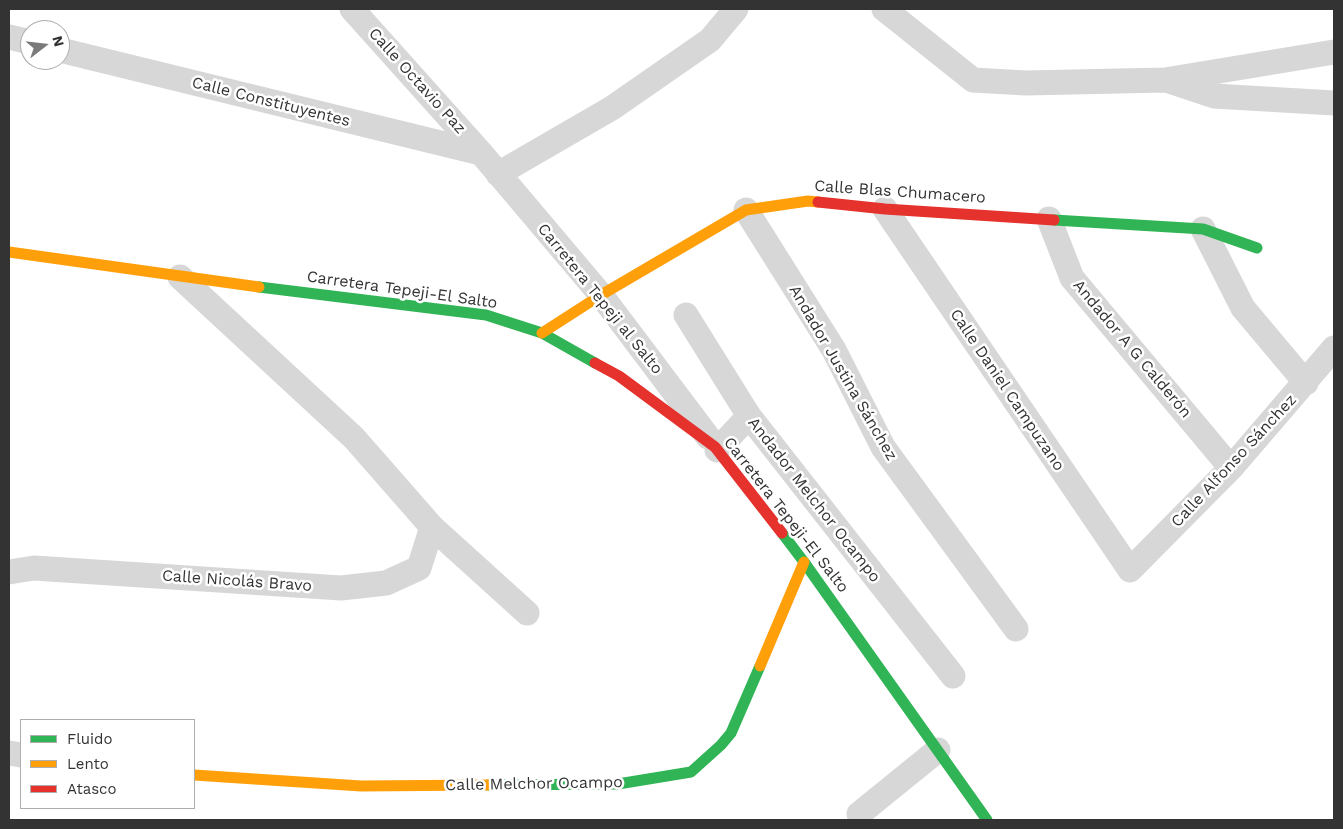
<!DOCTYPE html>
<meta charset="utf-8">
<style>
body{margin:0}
#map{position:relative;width:1343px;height:829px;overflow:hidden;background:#fff;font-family:"Work Sans",sans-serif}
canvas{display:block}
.frame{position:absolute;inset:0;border:10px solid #333;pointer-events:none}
.legend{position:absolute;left:20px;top:719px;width:175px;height:90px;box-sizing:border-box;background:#fff;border:1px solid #adadad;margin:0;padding:6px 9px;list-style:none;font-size:15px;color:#333}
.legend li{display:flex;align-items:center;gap:10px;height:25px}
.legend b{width:25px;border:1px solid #adadad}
.north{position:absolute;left:20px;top:20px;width:50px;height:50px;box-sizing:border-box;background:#fff;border:1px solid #adadad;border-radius:50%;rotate:74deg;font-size:14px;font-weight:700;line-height:20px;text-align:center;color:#333}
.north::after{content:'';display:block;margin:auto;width:18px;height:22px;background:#7a7a7a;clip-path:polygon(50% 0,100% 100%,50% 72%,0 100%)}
</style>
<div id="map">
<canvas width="1343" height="829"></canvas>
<div class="frame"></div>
<ul class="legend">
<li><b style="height:6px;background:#30b455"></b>Fluido</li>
<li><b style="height:6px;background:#ff9f0a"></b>Lento</li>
<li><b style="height:6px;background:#e5322d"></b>Atasco</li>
</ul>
<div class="north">N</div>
</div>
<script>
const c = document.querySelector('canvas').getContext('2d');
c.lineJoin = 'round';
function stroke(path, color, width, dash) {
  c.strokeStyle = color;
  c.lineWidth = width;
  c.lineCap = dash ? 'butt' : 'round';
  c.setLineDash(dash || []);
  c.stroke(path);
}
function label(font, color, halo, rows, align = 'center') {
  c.font = font + ' "Work Sans",sans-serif';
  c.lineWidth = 5;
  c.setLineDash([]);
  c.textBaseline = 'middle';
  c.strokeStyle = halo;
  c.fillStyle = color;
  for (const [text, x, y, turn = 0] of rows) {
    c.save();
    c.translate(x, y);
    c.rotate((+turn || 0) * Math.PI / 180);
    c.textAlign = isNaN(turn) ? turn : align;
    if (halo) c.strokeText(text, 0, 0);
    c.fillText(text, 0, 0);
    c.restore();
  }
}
stroke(new Path2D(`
 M352,9L481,153L601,295L708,437
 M884,9L973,80L1026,83L1165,80L1334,52
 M9,37L30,42
 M60,50L481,153
 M1169,81L1214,96L1334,103
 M498,174L612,108L710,40L736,9
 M885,209L1130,570L1231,468L1334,348
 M746,210L834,350L883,447L1016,629
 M1049,219L1072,278L1231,468
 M1203,229L1243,308L1306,383
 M180,277L354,438L432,527L527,613
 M686,315L749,416L953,676
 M717,450L749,416
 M9,572L34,568L341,588L386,583L419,568L432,527
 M9,753L21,755
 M859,814L938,750`), '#d7d7d7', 25);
stroke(new Path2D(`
 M1054,220L1203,229L1257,248
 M259,287L486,315L542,333L595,363
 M782,533L804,562L987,820
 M488,785L618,784L691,772L721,745L731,733L760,666`), '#30b455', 11);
stroke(new Path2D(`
 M9,252L259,287
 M542,333L601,295L746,210L808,201L818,202
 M760,666L804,562
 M194,775L361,786L488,785`), '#ff9f0a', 11);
stroke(new Path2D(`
 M818,202L885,209L1054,220
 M595,363L619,376L715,447L782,533`), '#e5322d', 11);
label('16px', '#333', '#fff', [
 ["Calle Octavio Paz",417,81,48],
 ["Calle Constituyentes",271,102,14],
 ["Calle Blas Chumacero",900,192,4],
 ["Carretera Tepeji-El Salto",402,290,8],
 ["Carretera Tepeji al Salto",600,299,51],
 ["Andador A G Calderón",1132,349,50],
 ["Andador Justina Sánchez",843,373,60],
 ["Calle Daniel Campuzano",1007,390,56],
 ["Calle Alfonso Sánchez",1234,461,-47],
 ["Andador Melchor Ocampo",814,500,52],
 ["Carretera Tepeji-El Salto",786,515,52],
 ["Calle Nicolás Bravo",237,581,4],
 ["Calle Melchor Ocampo",534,784,-1]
]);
</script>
